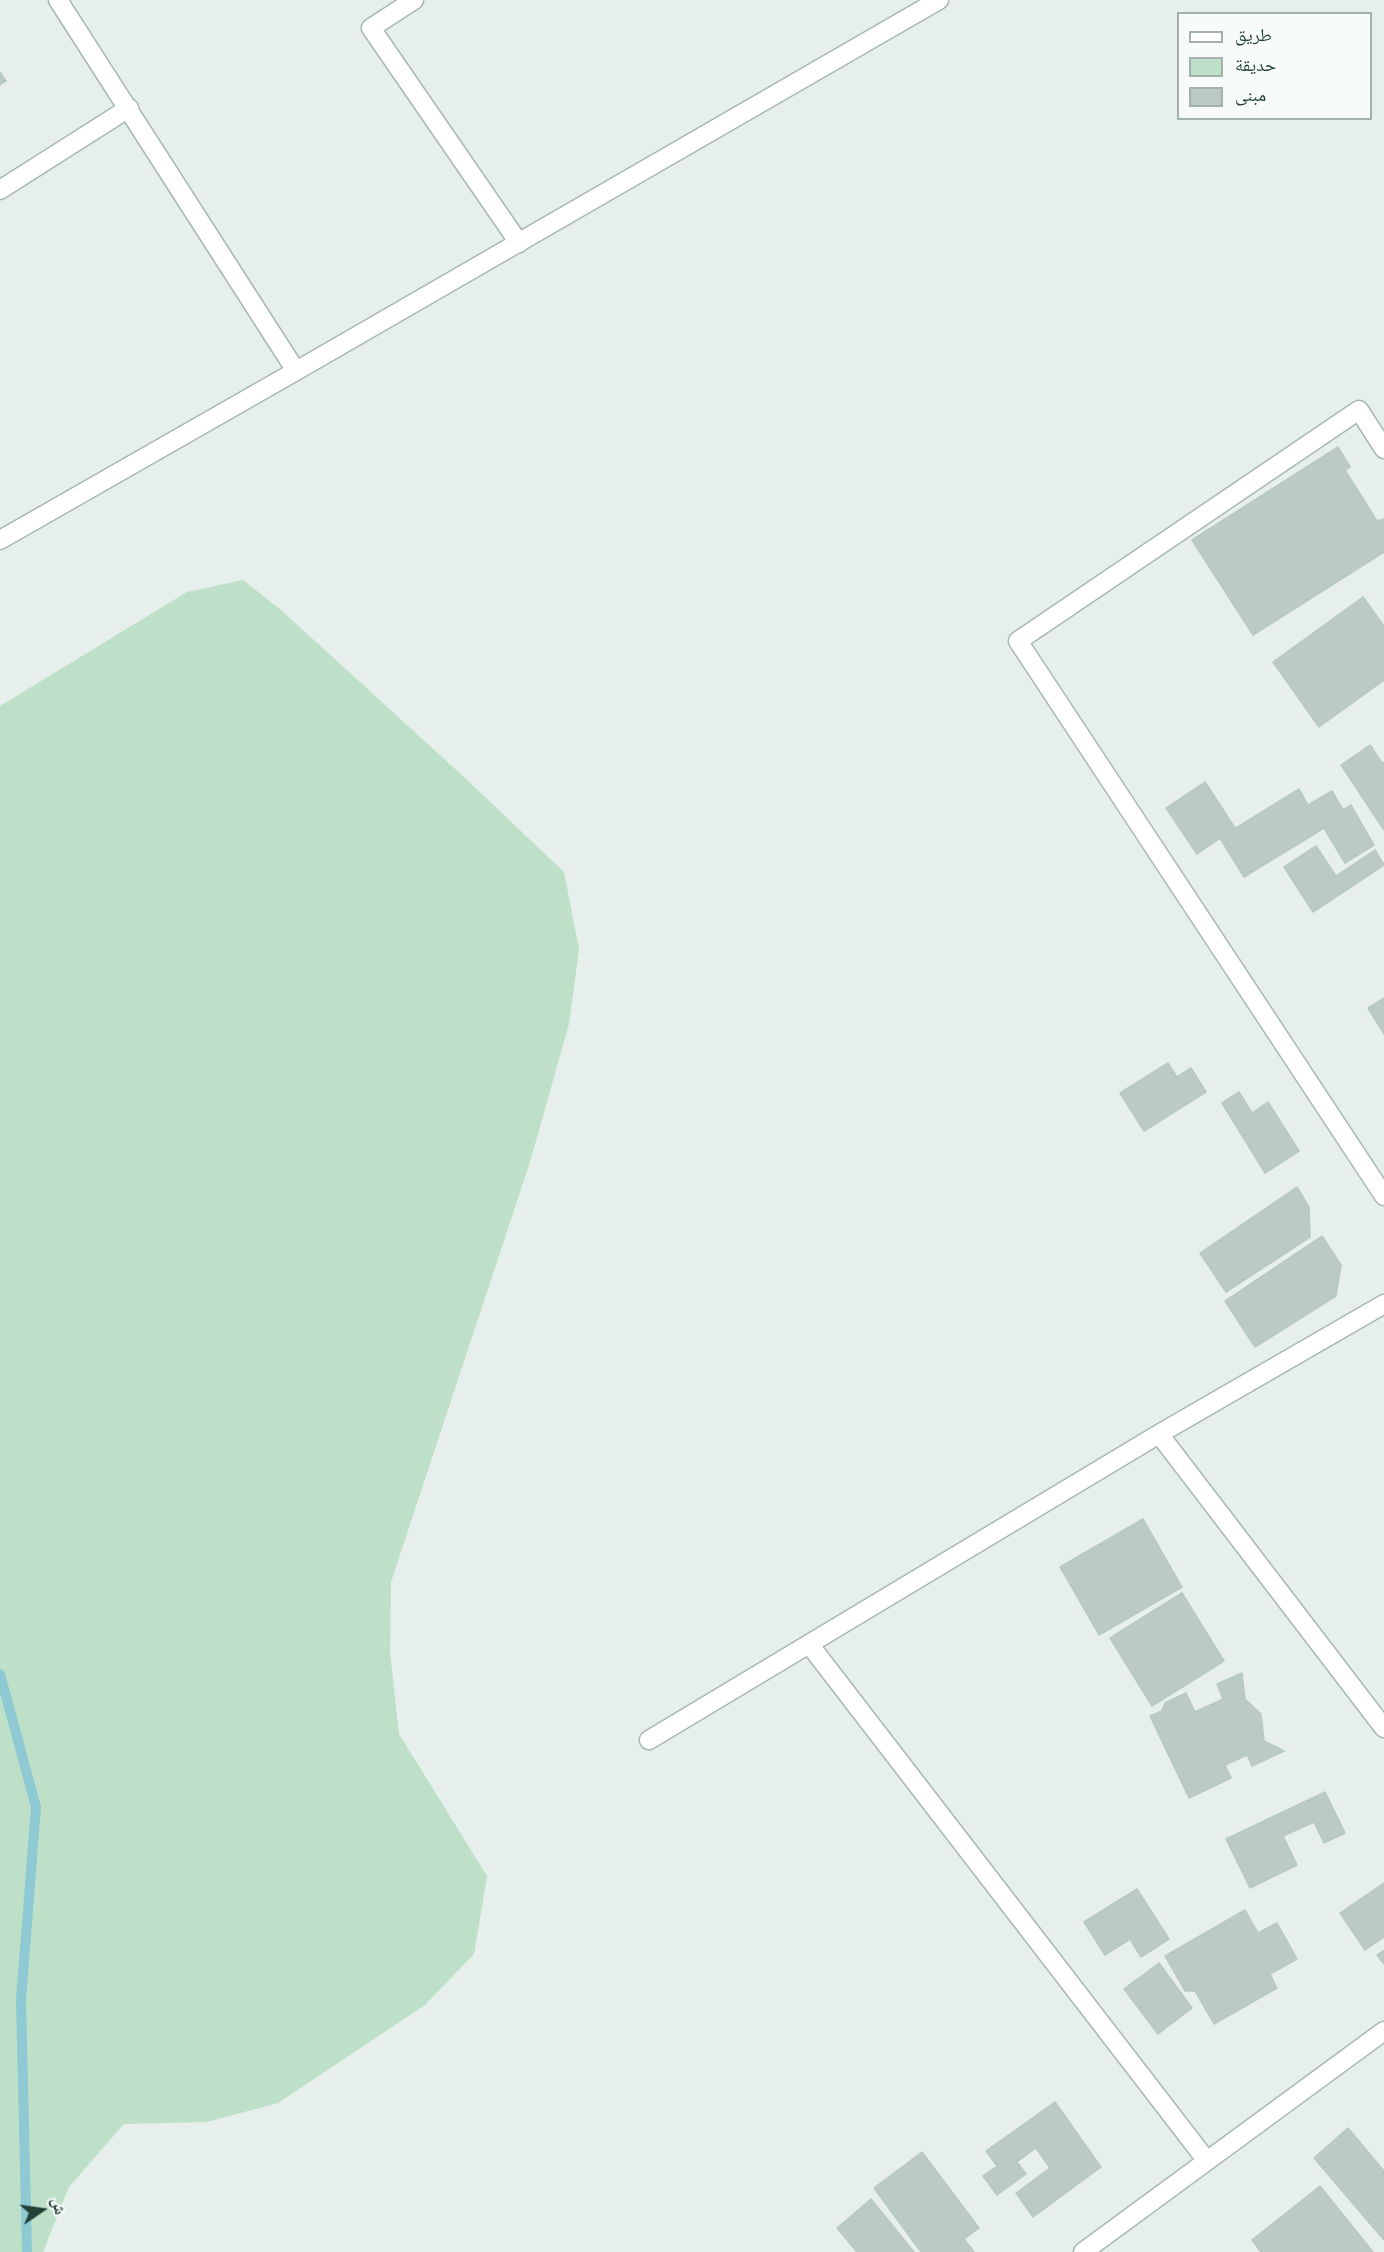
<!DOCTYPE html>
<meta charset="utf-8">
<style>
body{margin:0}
#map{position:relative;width:1384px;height:2252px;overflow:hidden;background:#e6efeb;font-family:Quicksand,"Noto Naskh Arabic",sans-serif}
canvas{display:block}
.legend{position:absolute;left:1177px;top:12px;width:195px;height:108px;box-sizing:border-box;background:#f7fbf9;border:2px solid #a3b1ad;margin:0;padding:8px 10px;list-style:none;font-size:18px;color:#24423a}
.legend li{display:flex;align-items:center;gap:12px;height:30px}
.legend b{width:30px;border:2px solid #a3b1ad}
.north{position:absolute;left:12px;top:2180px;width:60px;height:60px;-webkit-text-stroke:4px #f7fbf9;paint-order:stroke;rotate:77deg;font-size:16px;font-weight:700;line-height:24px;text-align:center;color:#24423a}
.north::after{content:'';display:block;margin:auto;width:21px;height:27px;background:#24423a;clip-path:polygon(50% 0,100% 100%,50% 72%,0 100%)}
</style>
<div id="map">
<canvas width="1384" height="2252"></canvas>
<ul class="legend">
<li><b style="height:8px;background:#fff"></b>طريق</li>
<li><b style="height:16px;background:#bfe0c8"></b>حديقة</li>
<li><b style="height:16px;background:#bbcac4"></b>مبنى</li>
</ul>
<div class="north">ش</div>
</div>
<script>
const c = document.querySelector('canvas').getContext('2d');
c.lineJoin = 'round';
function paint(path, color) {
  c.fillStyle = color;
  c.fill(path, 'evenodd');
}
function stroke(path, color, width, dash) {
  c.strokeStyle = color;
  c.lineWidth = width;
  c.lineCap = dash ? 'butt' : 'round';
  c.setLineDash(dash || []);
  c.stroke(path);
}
paint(new Path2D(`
 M243,580L281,610L464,777L564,872L579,949L569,1024L530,1162L391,1582L390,1652L399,1734L487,1876L474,1954L425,2005L278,2103L207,2122L124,2124L69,2187L43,2252H0V706L187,592Z`), '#bfe0c8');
stroke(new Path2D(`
 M0,1674L36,1807L21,2000L27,2252`), '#8ec9d4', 10);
const building = new Path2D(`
 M0,72L6,81L0,85Z
 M1338,447L1350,467L1345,470L1377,521L1384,519V552L1253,635L1192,540Z
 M1363,597L1384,626V680L1319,727L1273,662Z
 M1370,745L1382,763L1384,762V830L1341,765Z
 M1205,782L1235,828L1197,854L1166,808Z
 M1299,789L1308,805L1332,791L1343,810L1351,805L1374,845L1345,863L1324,828L1244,877L1220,838Z
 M1316,846L1336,876L1375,850L1384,865L1313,912L1284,867Z
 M1384,998V1034L1368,1008Z
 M1168,1063L1177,1077L1191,1068L1206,1092L1144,1131L1120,1093Z
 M1239,1092L1252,1113L1268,1102L1299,1151L1265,1173L1222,1103Z
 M1297,1187L1309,1207L1310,1237L1226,1292L1200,1253Z
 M1322,1236L1341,1265L1336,1296L1255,1347L1225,1301Z
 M1143,1519L1182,1587L1099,1635L1060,1567Z
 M1182,1593L1224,1661L1152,1706L1110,1638Z
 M1242,1673L1245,1699L1261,1714L1264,1741L1284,1751L1252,1766L1247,1755L1225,1765L1231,1778L1189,1798L1150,1716L1162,1711L1165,1703L1186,1693L1195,1712L1223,1699L1217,1684Z
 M1325,1792L1345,1833L1324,1843L1314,1822L1283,1836L1297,1865L1250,1888L1226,1839Z
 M1384,1883V1937L1365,1950L1340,1913Z
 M1137,1889L1169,1939L1141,1957L1130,1939L1105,1955L1084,1922Z
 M1245,1910L1258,1933L1277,1923L1297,1959L1270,1974L1277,1988L1214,2024L1195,1991H1185L1165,1956Z
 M1384,1950V1964L1377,1955Z
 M1159,1963L1192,2008L1158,2034L1124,1989Z
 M1055,2102L1101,2167L1033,2217L1016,2193L1050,2168L1036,2148L1017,2162L1026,2174L997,2195L983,2176L997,2166L986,2151Z
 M1348,2128L1384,2171V2240L1314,2158Z
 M922,2152L979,2228L964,2239L974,2252H921L874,2188Z
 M1320,2186L1373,2252H1261L1252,2240Z
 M871,2199L914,2252H857L837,2228Z`);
paint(building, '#bbcac4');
stroke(building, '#b8c9c2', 1.5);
const street = new Path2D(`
 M58,0L296,371
 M414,0L371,28L519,243
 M0,190L129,108
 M1384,449L1359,410L1018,641L1384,1196
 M0,540L296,371L939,0
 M1159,1434L1384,1728
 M809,1644L1207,2161
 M649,1740L1159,1434L1384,1304
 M1083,2252L1384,2031`);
stroke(street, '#a8b8b2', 21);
stroke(street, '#fff', 18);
</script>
